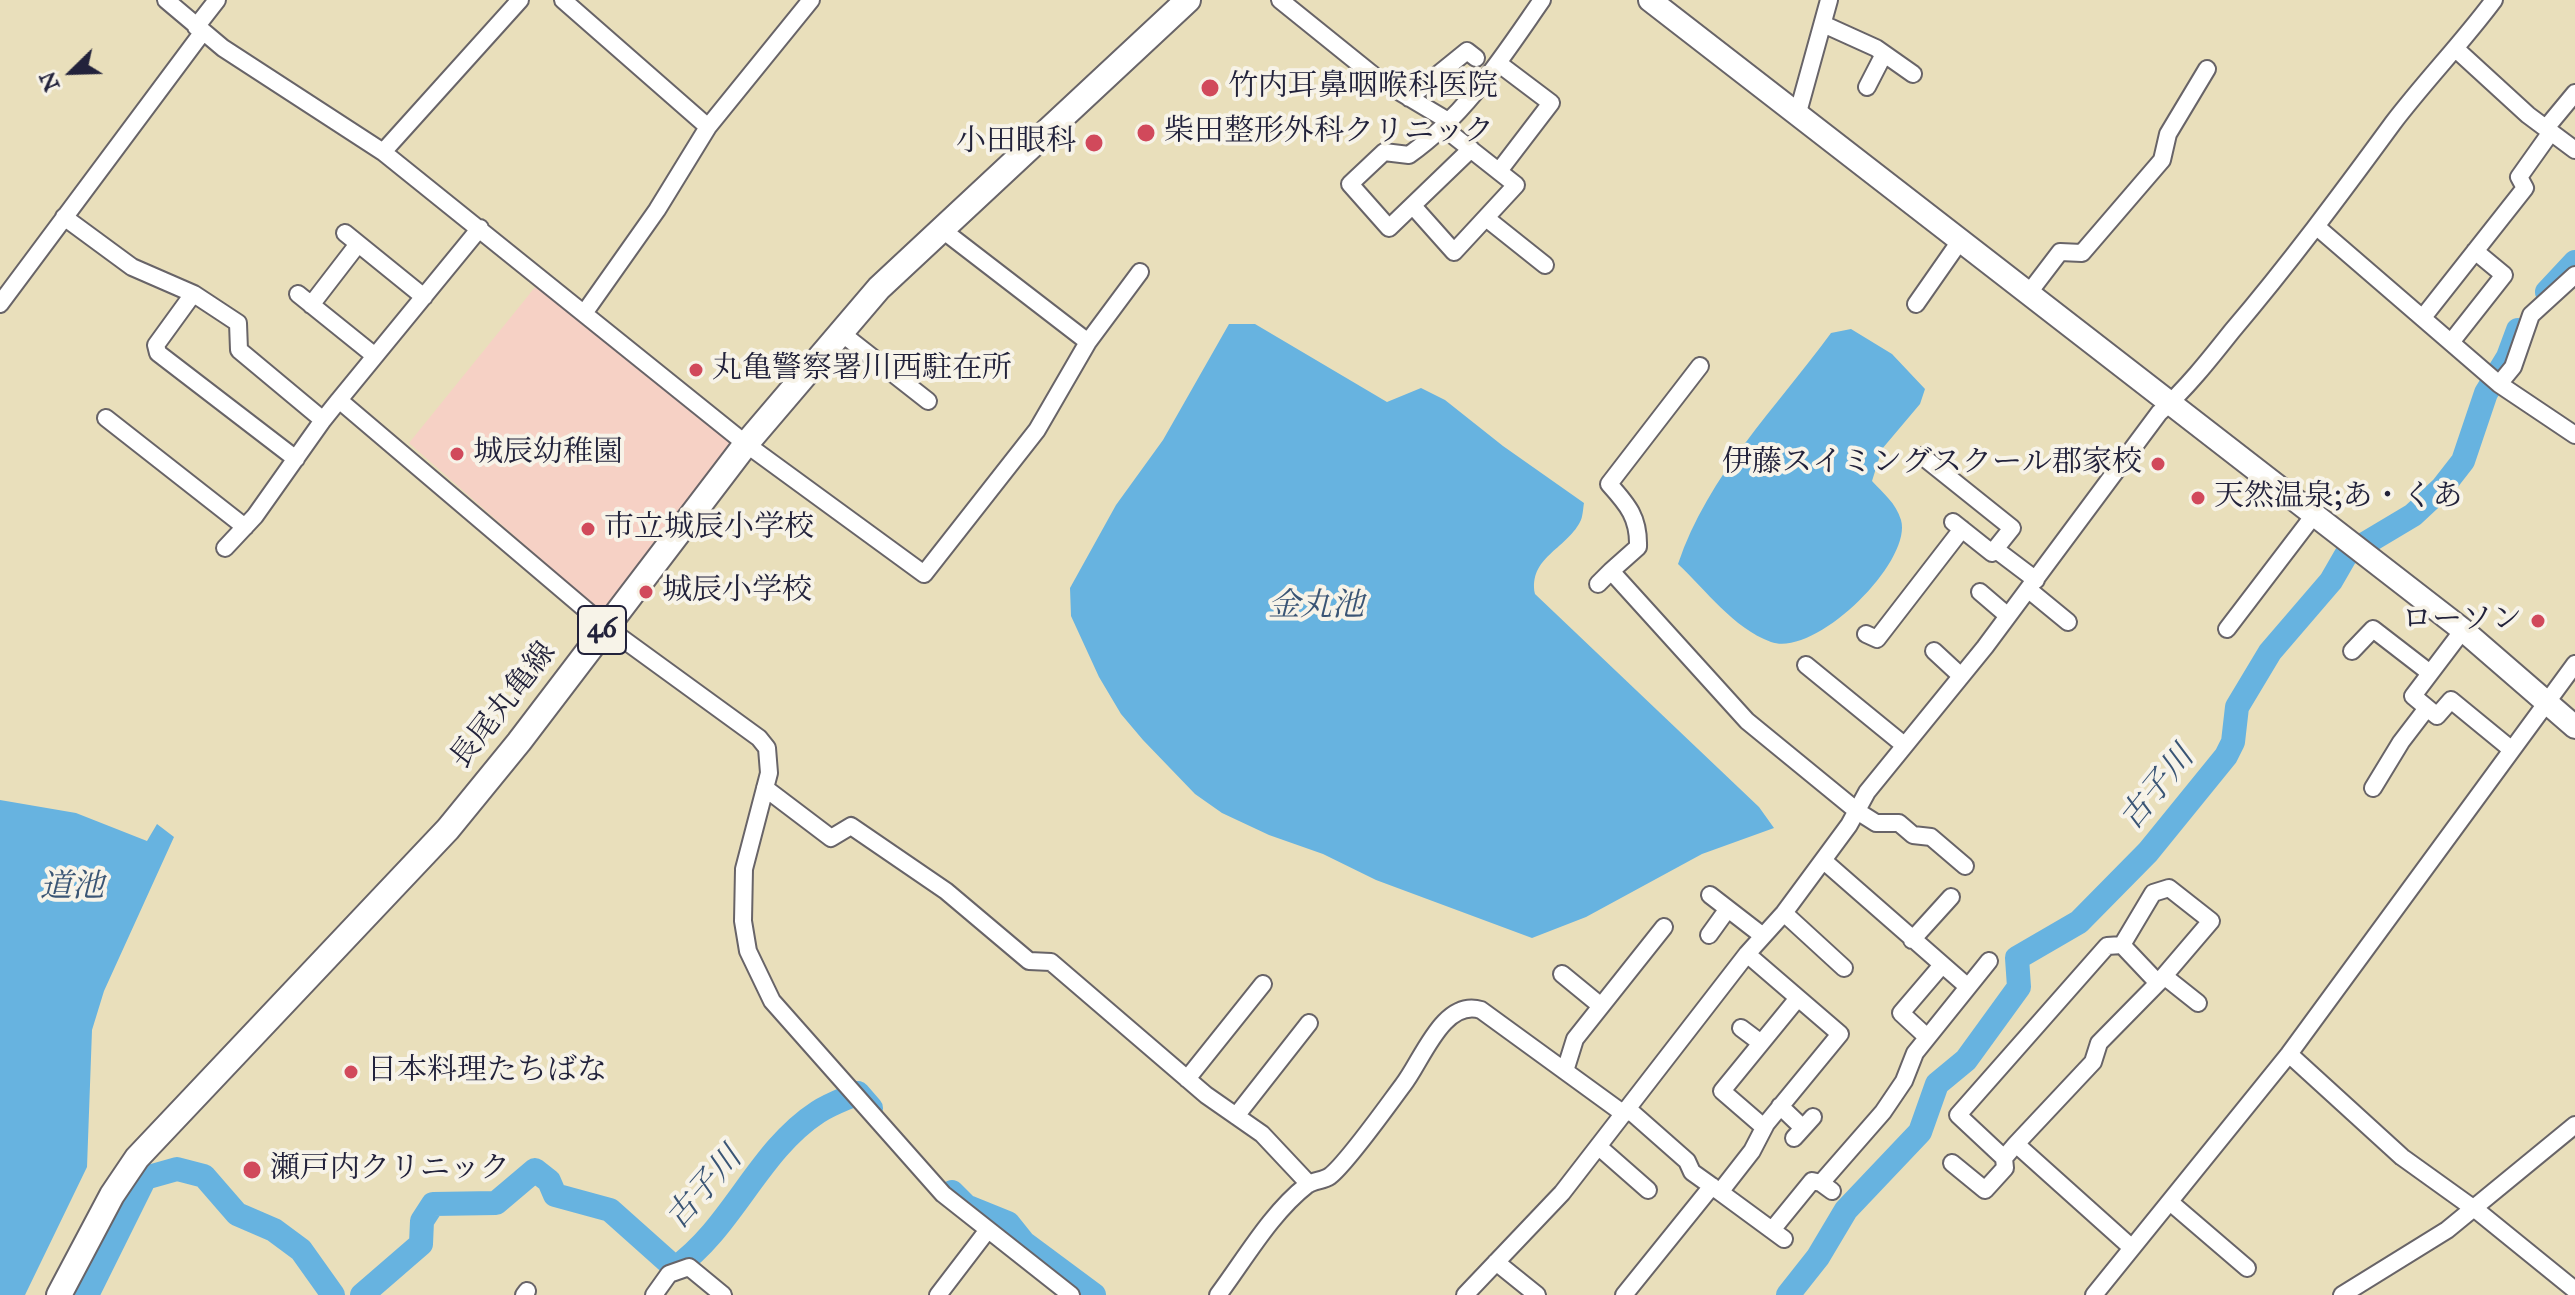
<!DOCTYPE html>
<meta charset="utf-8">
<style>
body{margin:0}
#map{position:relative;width:2575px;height:1295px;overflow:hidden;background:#e9dfbb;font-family:"IM FELL Great Primer",serif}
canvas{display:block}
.north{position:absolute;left:32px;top:32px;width:80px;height:80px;-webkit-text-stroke:6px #f7f3e8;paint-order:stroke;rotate:247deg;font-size:22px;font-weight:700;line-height:32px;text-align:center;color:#22223b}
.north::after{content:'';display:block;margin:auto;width:28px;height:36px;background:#22223b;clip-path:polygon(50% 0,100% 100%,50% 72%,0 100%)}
</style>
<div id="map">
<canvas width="2575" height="1295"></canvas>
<div class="north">N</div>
</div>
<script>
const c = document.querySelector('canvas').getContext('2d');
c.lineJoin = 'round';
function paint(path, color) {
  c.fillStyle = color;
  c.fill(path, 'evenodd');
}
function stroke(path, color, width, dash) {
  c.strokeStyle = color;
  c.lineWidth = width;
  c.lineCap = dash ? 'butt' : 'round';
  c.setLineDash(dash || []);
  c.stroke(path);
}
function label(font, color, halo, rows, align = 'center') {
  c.font = font + ' "IM FELL Great Primer","Noto Serif JP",serif';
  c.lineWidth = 8;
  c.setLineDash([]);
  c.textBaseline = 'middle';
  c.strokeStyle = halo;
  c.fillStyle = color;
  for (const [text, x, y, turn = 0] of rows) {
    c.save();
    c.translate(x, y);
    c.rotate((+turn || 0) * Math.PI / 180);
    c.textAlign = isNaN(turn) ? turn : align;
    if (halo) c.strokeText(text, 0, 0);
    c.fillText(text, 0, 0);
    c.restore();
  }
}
paint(new Path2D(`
 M536,286L737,445L602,613L409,443Z`), '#f6d1c5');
paint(new Path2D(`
 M1229,324H1255L1387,402L1421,388L1445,400L1503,446L1584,503C1583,508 1583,517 1580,522C1566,549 1528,558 1535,594L1759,807L1774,828L1702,854L1586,917L1532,938L1376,880L1323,854L1269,835L1222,813L1195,794L1143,740L1121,714L1099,677L1071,616L1070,588L1116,505L1163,440Z
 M1851,329L1892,354L1925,389L1920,404L1882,449L1872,481C1883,493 1896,503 1901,520C1913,561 1816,658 1771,642C1733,628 1706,590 1678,564C1708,475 1776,408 1831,333Z
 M0,800L76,813L147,841L157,824L174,837L104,991L92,1030L87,1167L25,1295H0Z`), '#67b3e0');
stroke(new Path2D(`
 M2547,292L2575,262
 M952,1192L966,1206L1008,1223L1024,1243L1094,1295
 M87,1295L145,1178L177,1169L204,1176L237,1214L274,1230L301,1250L333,1295
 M362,1295L421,1244L422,1221L433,1204L496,1203L535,1170L549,1181L555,1195L610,1210L675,1268C733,1227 758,1151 818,1112C830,1104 845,1099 858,1093L871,1108
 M1788,1295L1818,1257L1846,1210L1920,1132L1937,1084L1966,1060L2019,987L2017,958L2079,922L2148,852L2226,756L2233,742L2237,707L2270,652L2331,581L2346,555L2413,515L2442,488L2463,461L2486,393L2508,357L2518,330`), '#67b3e0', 24);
const street = new Path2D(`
 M166,0L223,48L383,152L746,444L924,574L1037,430L1088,342L1140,272
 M563,0L708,127
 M1280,0L1378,79L1450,122
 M1823,24L1876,48L1913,74
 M196,27L217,0
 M2457,50L2528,115L2575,150
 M1498,63L1551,103L1499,171
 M1867,87L1884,54
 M1409,98L1467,51L1476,58
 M1797,116L1829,0
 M2546,128L2575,93
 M1471,149L1389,228L1350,184L1384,152L1409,155C1466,115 1503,56 1542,0
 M383,152L520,0
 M1413,206L1454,252L1516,185L1445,129
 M64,217L132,267L194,294L238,323L239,350L323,420L339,400L605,626L759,738L767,748L769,773L744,869L743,921L748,951L772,1001L943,1194L1071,1295
 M1486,218L1545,265
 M2317,227L2499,384L2575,435
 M940,228L1088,342
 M345,233L424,297
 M193,294L156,345L158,353L296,459
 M298,294L375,356
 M2028,294L2060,252L2082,253L2162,160L2168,134L2207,69
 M0,304L202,33
 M1916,304L1960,241
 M311,305L358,244
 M585,312L657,210L708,127L811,0
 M2424,316L2525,188L2519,177L2551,132
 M840,332L928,401
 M2452,341L2504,275L2475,251
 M1700,366L1609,484C1628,505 1639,518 1638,547L1611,571L1747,721L1857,811L1876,823H1899L1913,835L1931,837L1965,866
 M2499,384L2513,367L2531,315L2575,275
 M339,400L480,228
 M106,418L245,527
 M1922,456L2012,528L1992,553L1953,522
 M225,548L255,516L323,420
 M1995,549L2036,580
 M1598,584L1611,571
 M2029,590L2068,622
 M1980,592L2008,616
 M2227,629L2314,515
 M2463,630L2413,696L2437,716L2451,700L2512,750
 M1866,634L1877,639L1962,529
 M1934,651L1961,676
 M2352,651L2373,629L2430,673
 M1806,665L1904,745
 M765,788L831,838L851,826L946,891L1029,961L1051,962L1206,1095L1262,1134L1309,1184
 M2373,788L2401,742L2427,708
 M1824,861L1968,987
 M1710,895L1763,936
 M1784,913L1844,968
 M1709,935L1727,910
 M1912,940L1951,897
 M2122,945L2153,893L2169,888L2211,921L2158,983
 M1562,974L1601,1006
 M2164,976L2198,1003
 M1741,1028L1761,1043
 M1927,1037L1901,1013L1942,965
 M2289,1054L2402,1157L2480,1213L2575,1290
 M1565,1071L1575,1039L1664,927
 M1187,1079L1263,984
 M1780,1106L1803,1128
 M1628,1109L1687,1161L1692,1172L1720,1192L1752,1151L1766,1124L1840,1034L1747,954
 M1236,1116L1309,1023
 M1766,1124L1759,1123L1722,1091L1798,998
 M1794,1138L1813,1117
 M2016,1144L2093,1062L2099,1043L2158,983L2122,945L2107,946L1958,1115L2004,1158L2016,1144L2132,1248
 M1599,1147L1648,1190
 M1952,1163L1985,1190L2005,1168L2004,1158
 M1821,1183L1883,1112L1904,1081L1915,1053L1989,961
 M1720,1192L1784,1239
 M2170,1202L2247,1268
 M1772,1230L1812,1181L1821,1183L1832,1191
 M1496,1262L1537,1295
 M524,1295L527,1291
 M654,1295L669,1274L689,1267L723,1295
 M938,1295L987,1231
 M1218,1295C1245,1259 1271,1213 1307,1185C1314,1180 1323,1181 1330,1176C1347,1163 1388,1105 1403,1085C1422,1061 1443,998 1481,1010L1624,1114
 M1465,1295L1562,1193L1747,954L1784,913L1849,825L1867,792L1985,647L2159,413C2186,389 2209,360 2232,331C2289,264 2341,194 2393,123C2425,81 2462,43 2494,0
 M1624,1295L1712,1186
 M2094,1295L2289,1054L2575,664
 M2342,1295L2447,1230L2575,1125`);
const secondary = new Path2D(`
 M1650,0L2463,630L2575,727`);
const primary = new Path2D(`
 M59,1295L112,1195L137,1158L448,829L519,742L746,444L879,288L1188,0`);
stroke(street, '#686468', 20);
stroke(secondary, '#686468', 26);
stroke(primary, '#686468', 28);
stroke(street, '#fff', 16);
stroke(secondary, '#fff', 22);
stroke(primary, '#fff', 24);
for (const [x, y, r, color] of [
 [1210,88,10,"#d1495b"],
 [1146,133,10,"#d1495b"],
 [1094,143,10,"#d1495b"],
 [696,370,8,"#d1495b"],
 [457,454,8,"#d1495b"],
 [2158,464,8,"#d1495b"],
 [2198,498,8,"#d1495b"],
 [588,529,8,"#d1495b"],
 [646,592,8,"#d1495b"],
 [2538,621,8,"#d1495b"],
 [351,1072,8,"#d1495b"],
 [252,1170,10,"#d1495b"]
]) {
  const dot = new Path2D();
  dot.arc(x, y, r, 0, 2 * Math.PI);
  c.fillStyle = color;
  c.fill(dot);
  stroke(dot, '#f7f3e8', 3);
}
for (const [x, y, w] of [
 [602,630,48]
]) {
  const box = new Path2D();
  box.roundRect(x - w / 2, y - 24, w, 48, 6);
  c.fillStyle = '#f7f3e8';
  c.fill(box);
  stroke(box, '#22223b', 2);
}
label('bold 28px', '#22223b', null, [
 ["46",602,630]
]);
label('30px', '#22223b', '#f7f3e8', [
 ["竹内耳鼻咽喉科医院",1228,88],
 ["柴田整形外科クリニック",1164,133],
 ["小田眼科",1076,143,"right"],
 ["丸亀警察署川西駐在所",712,370],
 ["城辰幼稚園",473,454],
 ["伊藤スイミングスクール郡家校",2142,464,"right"],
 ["天然温泉;あ・くあ",2214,498],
 ["市立城辰小学校",604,529],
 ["城辰小学校",662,592],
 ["ローソン",2522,621,"right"],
 ["日本料理たちばな",367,1072],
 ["瀬戸内クリニック",270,1170]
], 'left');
label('30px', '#22223b', '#f7f3e8', [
 ["長尾丸亀線",504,706,-52]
]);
label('italic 32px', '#3a5575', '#f7f3e8', [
 ["金丸池",1316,607],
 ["古子川",2158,789,-51],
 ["道池",72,888],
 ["古子川",705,1189,-49]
]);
</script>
